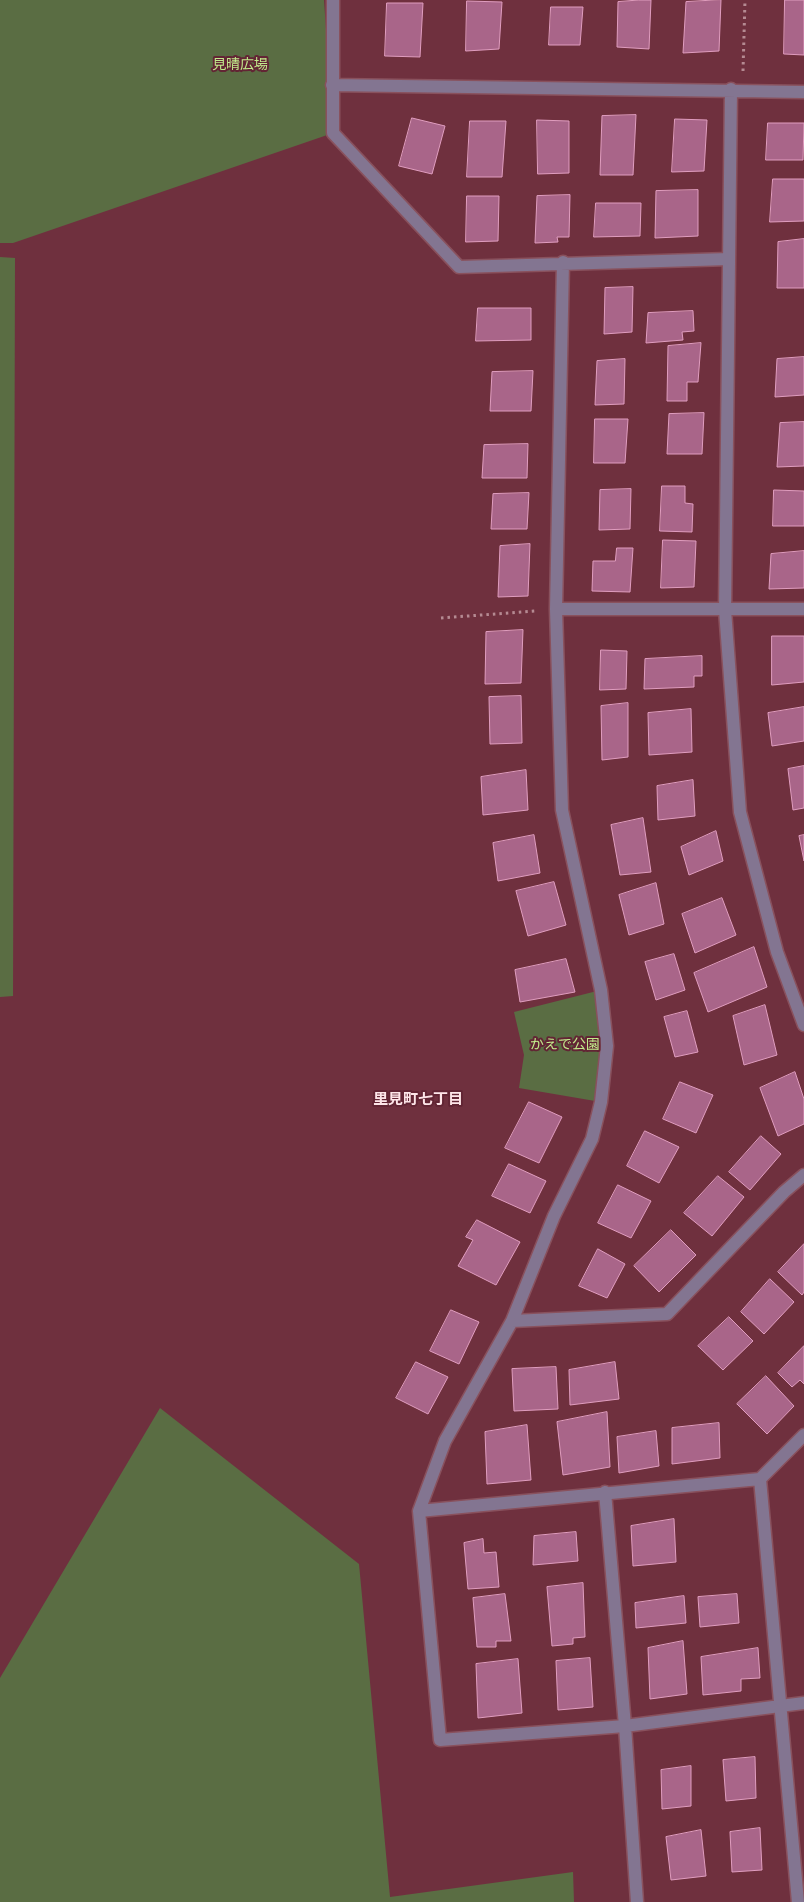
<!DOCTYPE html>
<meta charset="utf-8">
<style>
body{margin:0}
canvas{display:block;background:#6f303e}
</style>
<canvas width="804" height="1902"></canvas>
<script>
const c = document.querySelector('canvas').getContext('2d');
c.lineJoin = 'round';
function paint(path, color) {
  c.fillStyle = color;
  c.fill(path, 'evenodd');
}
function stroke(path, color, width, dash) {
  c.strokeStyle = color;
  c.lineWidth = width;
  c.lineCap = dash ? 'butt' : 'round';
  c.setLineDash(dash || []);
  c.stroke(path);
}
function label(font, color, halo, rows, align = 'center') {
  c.font = font + ' Arial,"Noto Sans JP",sans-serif';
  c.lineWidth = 4;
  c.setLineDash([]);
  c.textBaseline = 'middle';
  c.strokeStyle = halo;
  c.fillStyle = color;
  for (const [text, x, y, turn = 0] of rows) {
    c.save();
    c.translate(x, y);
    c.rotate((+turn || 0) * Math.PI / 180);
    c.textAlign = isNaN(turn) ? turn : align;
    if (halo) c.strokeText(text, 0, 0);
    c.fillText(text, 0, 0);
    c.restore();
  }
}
paint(new Path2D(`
 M0,0H324L333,133L13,243H0Z
 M0,257L15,258L13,996L0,997Z
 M601,990V1102L519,1088L524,1055L514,1012Z
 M160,1408L359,1564L390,1897L573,1872L574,1902H0V1678Z`), '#5a6d43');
const building = new Path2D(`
 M639,0H651L649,49L617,47L618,2Z
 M721,0L719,51L683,53L686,2Z
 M785,0H804V55L784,54Z
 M467,1L502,2L499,49L466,51Z
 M387,3H423L420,57L385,56Z
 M551,7H583L580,45H549Z
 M636,115L633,175H600L602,116Z
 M412,118L445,126L432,174L399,166Z
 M675,119L707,120L704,171L672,172Z
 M537,120L569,121V173L538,174Z
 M470,121H506L502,177H467Z
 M768,123H804L803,160H766Z
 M773,179H804V221L770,222Z
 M698,190V236L655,238L656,191Z
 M570,195L569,237H557L558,242L535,243L537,196Z
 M467,196H499L498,241L466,242Z
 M596,203H641L640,236L594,237Z
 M804,239V288H777L778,242Z
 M633,287L632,332L604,334L605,288Z
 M478,308H531V340L476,341Z
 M693,311L694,331L682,332L683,340L646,343L648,313Z
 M701,343L698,382H687V401H667L668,346Z
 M804,357V395L775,397L777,359Z
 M625,359L624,404L595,405L597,361Z
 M533,371L531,411H490L492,372Z
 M704,413L702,454H667L669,414Z
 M595,419H628L625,463H594Z
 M804,422V466L777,467L780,423Z
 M528,444L527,478H482L484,445Z
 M662,486H685V503L693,504L692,532L660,531Z
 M631,489L630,529L599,530L600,490Z
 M774,490L804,491V526H773Z
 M529,493L527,529H491L493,494Z
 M663,540L696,541L694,587L661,588Z
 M530,544L528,596L498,597L500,546Z
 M617,548H633L630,592L592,591L593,561H615Z
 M804,551V588L769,589L771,554Z
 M523,630L521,683L485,684L486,632Z
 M772,636H804V682L772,685Z
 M601,650L627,651L626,689L600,690Z
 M702,656V676H694V687L644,689L645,659Z
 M521,696L522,743L490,744L489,697Z
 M628,703V757L602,760L601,706Z
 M804,707V741L772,746L768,713Z
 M691,709L692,752L649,755L648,713Z
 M804,766V808L793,810L788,769Z
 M526,770L528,810L483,815L481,777Z
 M693,780L695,816L658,820L657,786Z
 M643,818L651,872L620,875L611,825Z
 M716,831L723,861L689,875L681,847Z
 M534,835L540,873L498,881L493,843Z
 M804,835V861L799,836Z
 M554,882L566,925L528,936L516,891Z
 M656,883L664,924L629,935L619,895Z
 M722,898L736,935L695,953L682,914Z
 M754,947L767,987L708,1012L694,973Z
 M674,954L685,990L656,1000L645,962Z
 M566,959L575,992L520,1002L515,970Z
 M765,1005L777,1055L744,1065L733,1016Z
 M687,1011L698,1052L675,1057L664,1017Z
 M795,1072L804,1099V1124L778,1136L760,1088Z
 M680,1082L713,1095L696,1133L663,1119Z
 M529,1102L562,1117L539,1163L505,1148Z
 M645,1131L679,1147L659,1183L627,1166Z
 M761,1136L781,1154L750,1190L729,1172Z
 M509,1164L546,1181L530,1213L492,1196Z
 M718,1176L744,1197L712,1236L684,1213Z
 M618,1185L651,1201L631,1238L598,1223Z
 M477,1220L520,1242L496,1285L458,1266L473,1240L466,1237Z
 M671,1230L696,1255L659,1292L634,1266Z
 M804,1244V1292L802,1295L778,1272Z
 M598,1249L625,1264L607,1298L579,1286Z
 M770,1279L794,1302L764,1334L741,1312Z
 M451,1310L479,1322L459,1364L430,1351Z
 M729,1317L753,1341L723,1370L698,1346Z
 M804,1346V1384L800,1380L792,1387L778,1373Z
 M416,1362L448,1377L428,1414L396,1398Z
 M615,1362L619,1399L570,1405L569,1370Z
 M556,1367L558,1409L514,1411L512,1369Z
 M766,1376L794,1406L767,1434L737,1404Z
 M607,1412L610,1467L563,1475L557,1422Z
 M719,1423L720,1458L672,1464V1428Z
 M527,1425L531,1480L487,1484L485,1432Z
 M656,1431L659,1466L619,1473L617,1437Z
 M674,1519L676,1562L633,1566L631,1526Z
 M576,1532L578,1561L533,1565L534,1536Z
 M483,1539L484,1553L496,1552L499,1587L468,1589L464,1543Z
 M583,1583L585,1637L573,1638V1644L552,1646L547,1587Z
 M505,1594L511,1641H496V1647H477L473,1598Z
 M737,1594L739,1623L700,1627L698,1597Z
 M684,1596L686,1623L636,1628L635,1603Z
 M683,1641L687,1694L650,1699L648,1648Z
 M758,1648L760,1678L741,1679V1691L703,1695L701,1657Z
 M590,1658L593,1707L558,1710L556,1661Z
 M518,1659L522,1713L478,1718L476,1664Z
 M755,1757L756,1798L726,1801L723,1760Z
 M691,1766V1806L662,1809L661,1770Z
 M760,1828L762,1870L732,1872L730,1832Z
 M701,1830L706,1876L671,1880L666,1837Z`);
paint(building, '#a96589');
stroke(building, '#e09dbf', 1);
const minor = new Path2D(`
 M333,0V133L459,267L729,259
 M332,85L804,92
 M731,89L725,610L740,812L777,952L804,1025
 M563,262L556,609L562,810L601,990L607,1046L601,1102L592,1139L554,1216L512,1321L445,1441L419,1511L440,1740L625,1726L804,1703
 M556,609H804
 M512,1321L667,1314L784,1192L804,1175
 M760,1479L798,1902
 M605,1492L625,1726L637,1902
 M419,1511L760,1479L804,1435`);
stroke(minor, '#89515d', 15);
stroke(new Path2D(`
 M743,71L745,0
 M441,618L535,611`), '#b58a92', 3, [2.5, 4]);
stroke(minor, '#837591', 12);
label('14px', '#c1ea8b', '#622534', [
 ["見晴広場",240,65],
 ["かえで公園",565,1045]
]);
label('bold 15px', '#fde5e8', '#622534', [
 ["里見町七丁目",418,1100]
]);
</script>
